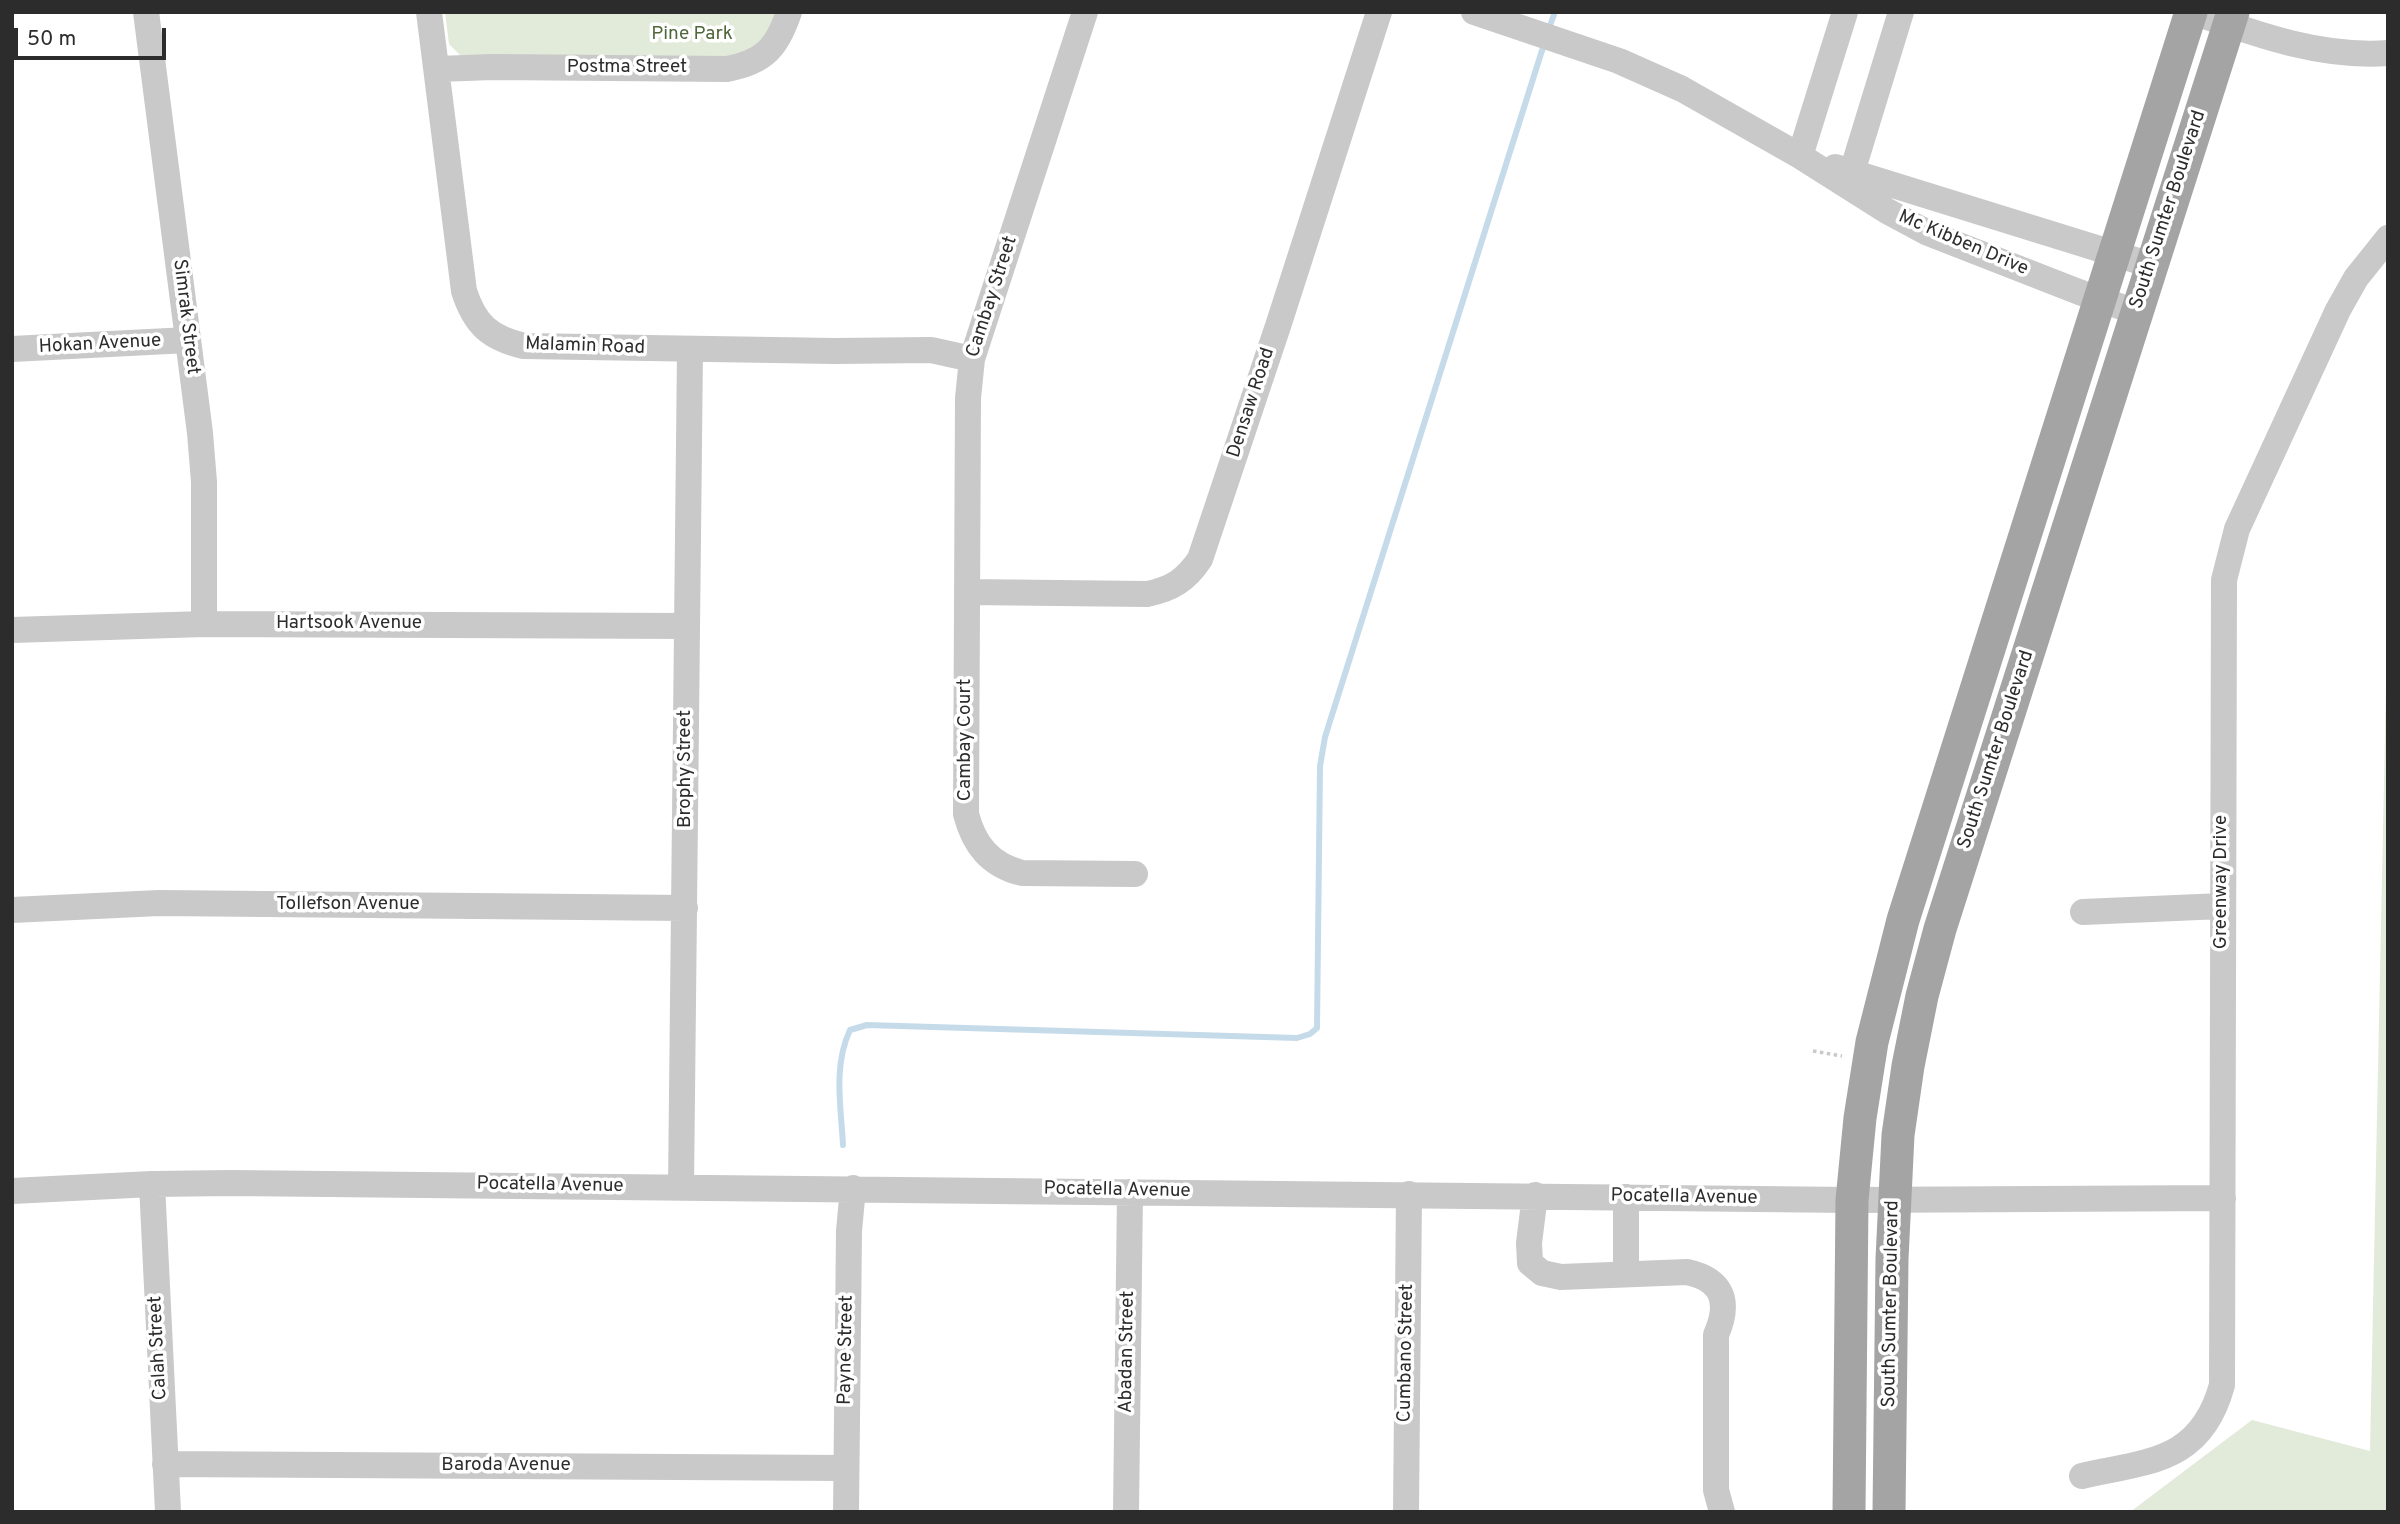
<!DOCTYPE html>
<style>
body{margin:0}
#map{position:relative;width:2400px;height:1524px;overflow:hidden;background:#fff;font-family:Overpass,sans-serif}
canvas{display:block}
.frame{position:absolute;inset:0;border:14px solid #2c2c2c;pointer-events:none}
.scale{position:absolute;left:14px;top:28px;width:152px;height:32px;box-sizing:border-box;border:4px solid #2c2c2c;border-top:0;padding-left:9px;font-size:21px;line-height:24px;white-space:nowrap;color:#2c2c2c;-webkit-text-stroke:5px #fff;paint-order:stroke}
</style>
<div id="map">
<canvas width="2400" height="1524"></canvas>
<div class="frame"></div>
<div class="scale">50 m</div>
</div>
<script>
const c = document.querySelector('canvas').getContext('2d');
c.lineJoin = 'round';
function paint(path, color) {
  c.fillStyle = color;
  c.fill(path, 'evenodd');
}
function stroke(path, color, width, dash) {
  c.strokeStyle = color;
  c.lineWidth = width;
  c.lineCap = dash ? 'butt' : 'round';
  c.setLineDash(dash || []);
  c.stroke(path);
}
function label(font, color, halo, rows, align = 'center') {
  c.font = font + ' Overpass,sans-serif';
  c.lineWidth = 7;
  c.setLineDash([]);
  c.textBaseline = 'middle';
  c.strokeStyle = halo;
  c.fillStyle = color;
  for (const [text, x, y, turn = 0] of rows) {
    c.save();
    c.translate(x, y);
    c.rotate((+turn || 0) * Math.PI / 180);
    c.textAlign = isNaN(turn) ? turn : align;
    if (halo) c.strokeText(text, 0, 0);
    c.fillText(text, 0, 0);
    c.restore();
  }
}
paint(new Path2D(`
 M445,12H779L754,53L736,60L460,55L449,44Z
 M2388,590V1512H2130L2252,1420L2370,1451Z`), '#e2eada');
stroke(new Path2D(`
 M1548,31L1555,12
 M843,1145C841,1107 833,1066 850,1030L867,1025L1297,1038L1310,1034L1317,1028L1320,766L1325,737L1545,41`), '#c6dbea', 6);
stroke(new Path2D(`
 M1813,1051L1842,1056`), '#c9c9c9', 3.5, [3.5, 3.5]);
stroke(new Path2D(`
 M146,12L200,433L204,482V624
 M429,12L464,291C475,325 490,338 524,346L835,351L931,350L972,359
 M1085,12L972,359L968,398L966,814C974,845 990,865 1022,873L1135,874
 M1474,12L1619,61L1682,89L1800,156L1887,211L1928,233L2079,292L2136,312
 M2193,12C2255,34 2321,58 2388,53
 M437,69L493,67L727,69C764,62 777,48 789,12
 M1800,156L1845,12
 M1835,167L2151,265
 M1852,172L1901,12
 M12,349L188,340
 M967,592L1147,594C1172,589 1186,580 1200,559L1279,323L1379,12
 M12,630L204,624L687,626
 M12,910L159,903L685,908
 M2083,912L2222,906
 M152,1184L168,1512
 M681,1187L690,350
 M12,1191L152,1184L232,1183L1852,1200L2223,1198
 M1535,1195L1529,1243L1530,1263L1542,1273L1561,1277L1687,1272C1724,1280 1730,1303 1716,1335V1490L1722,1512
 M1626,1274V1197
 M165,1464L846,1468
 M2082,1476C2149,1461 2201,1462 2222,1385L2224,580L2237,529L2338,310L2356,278L2388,238
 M846,1512L849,1231L853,1188
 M1126,1512L1130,1192
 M1406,1512L1409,1194`), '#c9c9c9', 26);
stroke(new Path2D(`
 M1849,1512L1852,1200L1860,1118L1872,1042L1903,920L2191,12
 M1889,1512L1892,1259L1898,1135L1908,1066L1922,996L1940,929L2233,12`), '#a4a4a4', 33);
label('19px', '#4f673b', '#fff', [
 ["Pine Park",692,35]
]);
label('19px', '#2c2c2c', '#fff', [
 ["Postma Street",627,68],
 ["South Sumter Boulevard",2169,210,-72],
 ["Mc Kibben Drive",1963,244,23],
 ["Cambay Street",993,297,-72],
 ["Simrak Street",185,317,83],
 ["Hokan Avenue",100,345,-3],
 ["Malamin Road",585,347,2],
 ["Densaw Road",1252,403,-72],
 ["Hartsook Avenue",349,624],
 ["Cambay Court",966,740,-90],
 ["South Sumter Boulevard",1997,750,-72],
 ["Brophy Street",686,769,-90],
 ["Greenway Drive",2222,882,-90],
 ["Tollefson Avenue",348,905],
 ["Pocatella Avenue",550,1186,1],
 ["Pocatella Avenue",1117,1191,1],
 ["Pocatella Avenue",1684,1198,1],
 ["South Sumter Boulevard",1892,1304,-89],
 ["Calah Street",159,1348,-93],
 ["Payne Street",847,1350,-89],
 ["Abadan Street",1128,1352,-89],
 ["Cumbano Street",1407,1353,-89],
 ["Baroda Avenue",506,1466]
]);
</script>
